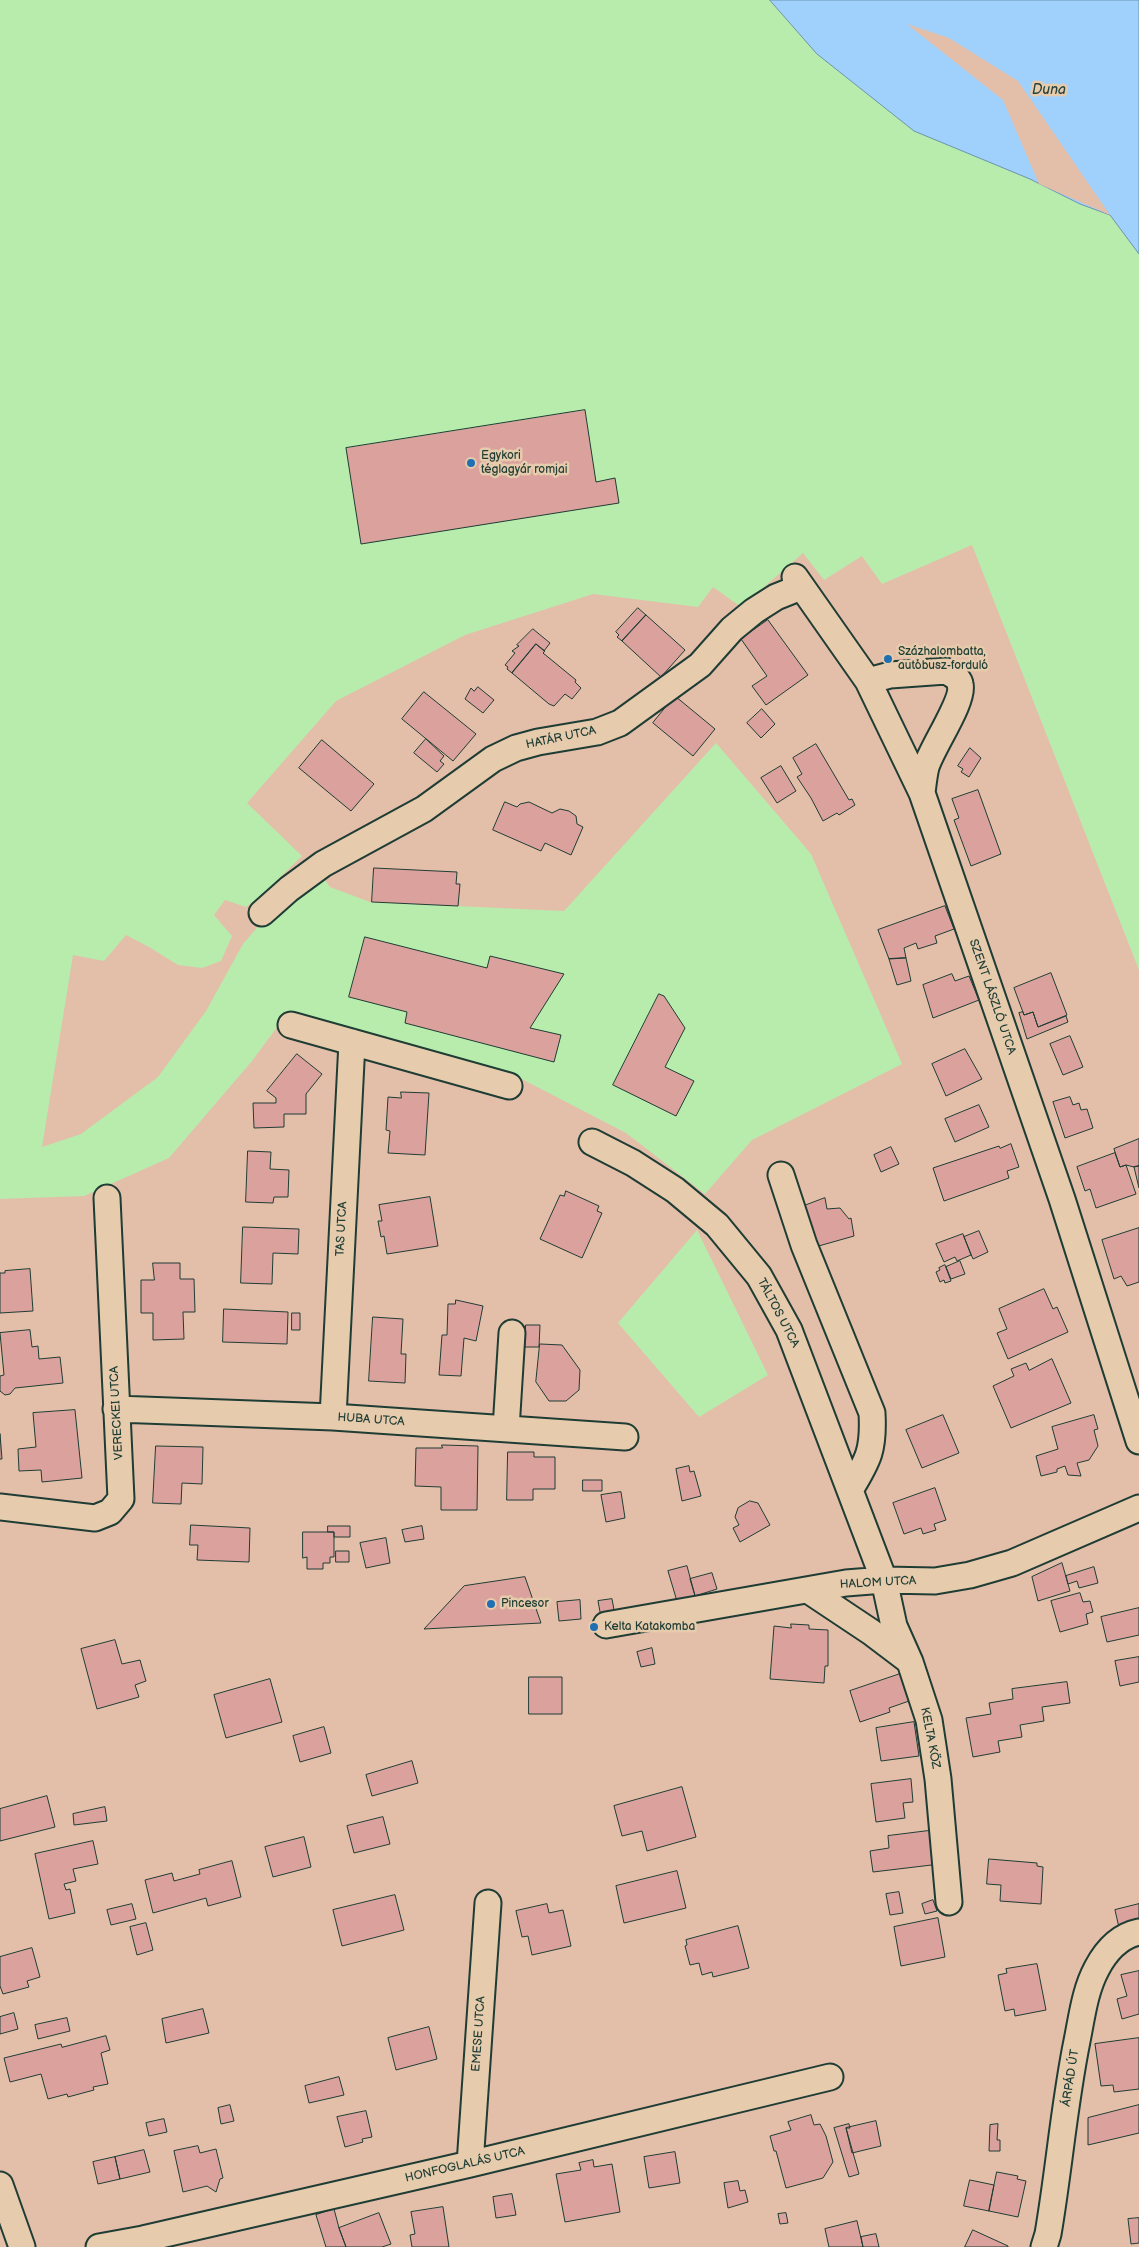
<!DOCTYPE html>
<meta charset="utf-8">
<style>
body{margin:0}
canvas{display:block;background:#e3bea8}
</style>
<canvas width="1139" height="2247"></canvas>
<script>
const c = document.querySelector('canvas').getContext('2d');
c.lineJoin = 'round';
function paint(path, color) {
  c.fillStyle = color;
  c.fill(path, 'evenodd');
}
function stroke(path, color, width, dash) {
  c.strokeStyle = color;
  c.lineWidth = width;
  c.lineCap = dash ? 'butt' : 'round';
  c.setLineDash(dash || []);
  c.stroke(path);
}
function label(font, color, halo, rows, align = 'center') {
  c.font = font + ' "Balsamiq Sans",sans-serif';
  c.lineWidth = 5;
  c.setLineDash([]);
  c.textBaseline = 'middle';
  c.strokeStyle = halo;
  c.fillStyle = color;
  for (const [text, x, y, turn = 0] of rows) {
    c.save();
    c.translate(x, y);
    c.rotate((+turn || 0) * Math.PI / 180);
    c.textAlign = isNaN(turn) ? turn : align;
    if (halo) c.strokeText(text, 0, 0);
    c.fillText(text, 0, 0);
    c.restore();
  }
}
paint(new Path2D(`
 M0,0H770L817,54L1030,179L1080,204L1110,215L1139,254V970L972,545L882,584L862,556L824,580L803,553L741,607L713,587L698,607L593,594L465,635L336,701L247,803L302,856L260,897L246,907L225,900L214,915L232,936L221,961L202,968L178,965L149,947L126,935L104,961L73,955L42,1147L81,1134L158,1077L206,1011L243,944L273,909L319,872L330,887L370,902L564,911L716,743L811,854L902,1064L752,1140L705,1194L626,1133L514,1075L289,1011L252,1061L169,1158L84,1196L0,1199Z
 M697,1230L768,1375L699,1417L618,1323Z`), '#b8ecad');
const water = new Path2D(`
 M770,0H1139V254L1110,215L1080,204L1030,179L914,131L817,54Z`);
paint(water, '#a0d0fc');
stroke(water, '#6c95ac', 1);
paint(new Path2D(`
 M907,24L949,38L1018,81L1110,215L1039,184L1003,100Z`), '#e3bea8');
const building = new Path2D(`
 M585,410L596,482L615,478L619,503L361,544L346,448Z
 M638,608L646,615L622,641L617,637L619,635L616,632Z
 M646,615L685,650L661,677L622,641Z
 M768,620L808,675L766,705L752,686L767,676L741,639Z
 M533,629L550,643L544,651L536,644L512,673L507,669L508,667L505,665L515,653L512,651L519,646L517,645Z
 M536,644L545,651L543,653L576,680L575,682L581,688L572,699L565,694L554,706L549,704L512,673Z
 M478,687L494,700L483,713L465,699L471,688L474,691Z
 M424,692L476,734L453,761L402,719Z
 M675,696L715,729L693,756L653,723Z
 M762,709L775,724L761,738L747,723Z
 M426,739L444,756L440,761L444,764L437,772L414,753Z
 M322,740L374,784L351,811L299,768Z
 M816,744L849,800L852,799L855,805L839,815L837,813L823,821L811,798L797,777L802,774L793,758Z
 M970,748L981,758L969,777L961,772L963,769L958,766Z
 M781,766L796,791L777,803L761,778Z
 M978,790L1001,854L971,866L954,820L959,818L952,799Z
 M505,802L517,807L520,804L529,802L552,813L560,809L569,811L576,816L577,824L583,827L571,855L545,843L541,851L493,830Z
 M374,868L457,872L456,884H460L458,906L372,902Z
 M945,906L954,929L935,936L937,943L918,949L916,943L904,948L906,958L889,959L878,930Z
 M365,937L487,968L490,956L564,974L530,1028L561,1035L554,1062L405,1023L407,1012L349,997Z
 M906,958L911,981L897,985L889,959Z
 M1051,973L1067,1015L1038,1027L1033,1012L1024,1015L1014,988Z
 M952,974L955,981L969,976L979,1000L933,1018L923,985Z
 M659,994L664,996L685,1028L665,1067L694,1081L676,1116L613,1085Z
 M1023,1012L1024,1015L1033,1012L1038,1027L1066,1016L1068,1022L1027,1039L1019,1013Z
 M1070,1036L1083,1067L1063,1075L1050,1044Z
 M965,1049L982,1079L946,1096L932,1064Z
 M297,1054L322,1074L306,1094V1114H284V1127L254,1128L253,1103H276V1098L267,1091Z
 M401,1092L429,1093L425,1155L388,1153L390,1131L386,1130L388,1097L401,1098Z
 M1070,1097L1073,1105L1079,1103L1081,1110L1087,1109L1093,1128L1065,1138L1053,1102Z
 M979,1105L989,1127L955,1142L945,1119Z
 M1139,1139V1166L1134,1167L1126,1165L1120,1167L1114,1149Z
 M1011,1144L1019,1167L1007,1171L1009,1178L944,1201L933,1168L999,1146L1000,1148Z
 M891,1147L899,1164L881,1172L874,1155Z
 M248,1151L271,1152L270,1169L289,1170L288,1197H274L273,1203L246,1202Z
 M1115,1153L1120,1167L1126,1165L1136,1194L1096,1208L1090,1189L1085,1191L1077,1167Z
 M1139,1166V1188L1134,1167Z
 M566,1191L599,1206L597,1211L602,1213L582,1258L540,1239L560,1195L564,1196Z
 M430,1197L438,1246L387,1254L384,1236L381,1237L378,1221H382L379,1205Z
 M825,1198L827,1209L840,1208L849,1219L851,1218L854,1236L815,1247L804,1206Z
 M243,1227L299,1229L298,1254L273,1253L272,1284L241,1283Z
 M1139,1228V1282L1127,1286L1121,1276L1114,1279L1102,1240Z
 M979,1231L988,1252L973,1259L964,1237Z
 M963,1234L971,1255L957,1261L955,1257L944,1262L936,1244Z
 M960,1261L965,1274L951,1279L946,1267Z
 M153,1263H180V1279H194L195,1312H183L184,1339L153,1340V1313H141V1280H154Z
 M945,1265L951,1281L945,1283L944,1280L940,1282L936,1272L940,1270L939,1268Z
 M30,1269L33,1311L0,1313V1273H5V1271Z
 M1044,1289L1053,1309L1057,1307L1068,1332L1008,1359L997,1333L1007,1329L999,1309Z
 M456,1300L483,1306L476,1341L464,1338L461,1376L439,1375L442,1335H447L448,1304H455Z
 M224,1309L288,1312L287,1344L223,1342Z
 M292,1313H300V1330H292Z
 M373,1317L403,1319L401,1354H406L405,1383L369,1381Z
 M526,1325H540L539,1347H525Z
 M30,1330L32,1347L38,1346L39,1359L60,1357L63,1383L15,1388L10,1394L5,1395L0,1391V1376L4,1375L0,1333Z
 M540,1344L562,1345L580,1370L579,1390L566,1401H549L536,1382Z
 M1052,1359L1071,1403L1011,1428L993,1386L1014,1376L1011,1369L1026,1363L1029,1370Z
 M75,1410L82,1478L42,1482L41,1470L19,1471L18,1449L36,1447L33,1413Z
 M943,1415L959,1453L922,1468L906,1430Z
 M1094,1415L1098,1429L1094,1430L1098,1446L1089,1460L1077,1463L1081,1476L1068,1475L1065,1466L1057,1469V1472L1041,1476L1036,1456L1058,1449L1052,1427Z
 M0,1434L2,1459H0Z
 M442,1445L478,1446L477,1510H441V1487L415,1486L416,1448H442Z
 M156,1446L203,1447L202,1484L182,1483L181,1504L153,1503Z
 M508,1452H534V1457H555V1489H533V1500H507Z
 M689,1466L690,1472L694,1471L701,1496L682,1501L676,1469Z
 M583,1480H602V1491H583Z
 M935,1488L946,1520L934,1524L936,1530L923,1534L921,1528L904,1534L893,1503Z
 M621,1492L625,1518L606,1522L601,1495Z
 M750,1501L758,1503L770,1525L740,1542L733,1528L739,1525L735,1517L738,1508Z
 M191,1525L250,1528L249,1562L197,1560L198,1545H190Z
 M328,1526H350V1537H334V1532H328Z
 M422,1526L424,1539L405,1542L402,1530Z
 M303,1532H334V1557H330V1563H323V1569H307V1557L303,1558Z
 M386,1538L390,1563L366,1568L360,1543Z
 M336,1551H349V1562H336Z
 M1062,1563L1070,1591L1038,1601L1032,1577Z
 M687,1566L697,1603L679,1608L668,1571Z
 M1094,1567L1098,1583L1079,1588L1077,1581L1068,1584L1066,1576Z
 M712,1573L717,1589L695,1596L690,1579Z
 M525,1577L541,1623L424,1629L464,1586Z
 M1080,1593L1083,1602L1090,1601L1093,1612L1086,1614L1088,1624L1060,1632L1051,1601Z
 M612,1599L615,1615L601,1617L598,1601Z
 M580,1600L581,1619L559,1621L557,1602Z
 M1139,1608V1635L1107,1642L1101,1617Z
 M791,1624L809,1625V1629L828,1630V1666H825L824,1683L770,1679L774,1626L791,1628Z
 M115,1640L122,1664L140,1660L146,1681L135,1685L139,1697L97,1709L81,1649Z
 M652,1648L655,1664L641,1667L637,1652Z
 M1139,1657V1682L1120,1686L1115,1661Z
 M903,1673L912,1700L889,1708L890,1712L860,1722L850,1691Z
 M529,1677H562V1714H529Z
 M270,1679L282,1722L226,1738L214,1695Z
 M1067,1682L1070,1703L1042,1707L1044,1721L1020,1725L1022,1737L998,1741L1000,1752L973,1757L966,1718L991,1714L989,1703L1013,1699L1012,1689Z
 M914,1722L919,1756L881,1761L876,1728Z
 M324,1727L331,1753L300,1762L293,1736Z
 M412,1761L418,1783L372,1796L366,1775Z
 M911,1779L913,1802L903,1803L905,1818L876,1822L871,1784Z
 M682,1787L696,1837L647,1851L642,1831L622,1836L614,1806Z
 M47,1796L55,1827L0,1841V1809Z
 M105,1807L107,1821L74,1825L73,1814Z
 M383,1817L390,1844L354,1853L347,1826Z
 M936,1830L940,1864L873,1872L870,1851L889,1848L888,1836Z
 M304,1837L311,1867L273,1877L265,1847Z
 M93,1841L98,1864L73,1869L76,1881L64,1884L66,1890L70,1889L75,1913L49,1919L35,1854Z
 M989,1859L1037,1863V1866L1043,1867L1041,1904L1000,1901L1001,1885L987,1884Z
 M232,1861L241,1897L208,1906L206,1898L153,1913L145,1880L172,1873L174,1881L200,1874L199,1870Z
 M677,1871L686,1908L624,1923L616,1886Z
 M899,1892L903,1913L890,1915L886,1894Z
 M395,1895L404,1930L342,1946L333,1910Z
 M933,1900L937,1911L925,1914L922,1904Z
 M132,1904L136,1919L111,1925L107,1910Z
 M547,1904L549,1913L563,1910L571,1946L532,1955L528,1936L522,1937L516,1911Z
 M1139,1904V1925L1120,1932L1115,1910Z
 M938,1918L945,1957L901,1966L894,1927Z
 M146,1923L153,1950L137,1955L130,1927Z
 M738,1926L749,1968L713,1977L712,1972L702,1975L699,1963L690,1965L685,1946L687,1945L686,1940Z
 M32,1948L40,1977L27,1981L29,1987L3,1994L0,1986V1957Z
 M1037,1964L1046,2010L1015,2016L1014,2009L1005,2011L998,1975L1007,1973L1006,1969Z
 M1139,1971V2014L1122,2019L1117,1999L1127,1996L1121,1975Z
 M203,2009L209,2033L166,2043L162,2019Z
 M14,2013L18,2029L0,2034V2017Z
 M67,2018L70,2031L38,2039L35,2025Z
 M429,2027L437,2059L396,2070L388,2038Z
 M106,2036L110,2050L101,2053L108,2084L93,2087L94,2090L68,2097L67,2094L48,2099L41,2074L10,2082L4,2058L61,2044L62,2047Z
 M1139,2038V2089L1114,2092L1113,2085L1101,2086L1095,2044Z
 M339,2077L344,2095L309,2103L305,2086Z
 M230,2105L234,2121L221,2124L218,2108Z
 M1139,2105V2133L1088,2145V2118Z
 M366,2111L372,2137L362,2139L363,2142L345,2147L337,2117Z
 M811,2115L814,2125L820,2124L826,2136L833,2162L823,2178L786,2188L776,2151H774L770,2136L791,2130L788,2122Z
 M164,2119L167,2132L149,2136L146,2123Z
 M876,2121L881,2146L852,2153L846,2128Z
 M849,2124L850,2128H846L859,2174L849,2177L834,2128Z
 M998,2124L997,2140H1000V2151H989L990,2125Z
 M198,2146L200,2153L216,2149L223,2178L220,2179L216,2192L207,2186L183,2192L174,2151Z
 M144,2150L150,2172L120,2179L115,2157Z
 M675,2152L680,2183L649,2188L644,2157Z
 M115,2157L120,2179L98,2184L93,2162Z
 M593,2160L594,2167L612,2164L620,2212L565,2222L556,2174L581,2170L579,2163Z
 M997,2172L1018,2176L1017,2179L1026,2181L1018,2217L989,2211Z
 M970,2180L994,2185L989,2211L964,2206Z
 M738,2181L740,2191L745,2190L748,2202L728,2208L724,2183Z
 M512,2194L516,2215L496,2218L493,2197Z
 M443,2207L449,2247H412L410,2235L415,2234L411,2212Z
 M334,2209L339,2228L346,2247H326L325,2244L316,2215Z
 M379,2213L391,2244L382,2247H346L339,2228Z
 M786,2213L788,2223L780,2224L778,2214Z
 M1139,2218V2243L1131,2244L1128,2219Z
 M857,2221L863,2247H829L825,2229Z
 M973,2230L1008,2246V2247H965Z
 M876,2234L879,2247H863L861,2237Z`);
paint(building, '#dba19d');
stroke(building, '#1f3d34', 1);
const minor = new Path2D(`
 M795,577L868,681L922,793L1062,1199L1139,1441
 M868,681L890,675L946,671C952,674 959,678 960,684C965,700 932,747 926,767C924,775 923,785 922,793
 M262,913L289,889L323,864L424,809L493,759L516,748L538,742L597,732L620,723L700,665L732,629L754,611L776,597L801,587
 M291,1025L509,1086
 M592,1142L633,1163L675,1190L717,1225L759,1276L789,1330L884,1580L894,1626L910,1662L929,1720L938,1779L949,1902
 M781,1175L804,1245L872,1413C874,1449 869,1459 850,1490
 M116,1409L333,1417L625,1437
 M333,1417L352,1042
 M506,1429L512,1333
 M0,1507L95,1518L110,1512L121,1499L107,1198
 M808,1590L871,1632L908,1660
 M606,1625L846,1583L884,1580L935,1581L970,1575L1012,1563L1139,1508
 M470,2164L488,1903
 M0,2185L22,2247
 M99,2247L143,2239L470,2164L830,2077
 M1044,2247L1048,2234C1059,2170 1064,2105 1077,2041C1082,2016 1085,1990 1097,1968C1106,1951 1120,1936 1139,1932`);
stroke(minor, '#1f3d34', 29);
stroke(minor, '#e6cbad', 25);
for (const [x, y, r, color] of [
 [471,463,5,"#1f6fb2"],
 [888,659,5,"#1f6fb2"],
 [491,1604,5,"#1f6fb2"],
 [594,1627,5,"#1f6fb2"]
]) {
  const dot = new Path2D();
  dot.arc(x, y, r, 0, 2 * Math.PI);
  c.fillStyle = color;
  c.fill(dot);
  stroke(dot, '#e6cbad', 2);
}
label('12px', '#1f3d34', '#e6cbad', [
 ["Egykori",481,456],
 ["téglagyár romjai",481,470],
 ["Százhalombatta,",898,652],
 ["autóbusz-forduló",898,666],
 ["Pincesor",501,1604],
 ["Kelta Katakomba",604,1627]
], 'left');
label('12px', '#1f3d34', '#e6cbad', [
 ["HATÁR UTCA",561,738,-12],
 ["SZENT LÁSZLÓ UTCA",992,997,71],
 ["TAS UTCA",342,1229,-87],
 ["TÁLTOS UTCA",778,1313,62],
 ["VERECKEI UTCA",117,1413,-93],
 ["HUBA UTCA",371,1420,4],
 ["HALOM UTCA",878,1583,-3],
 ["KELTA KÖZ",930,1738,79],
 ["EMESE UTCA",479,2034,-86],
 ["ÁRPÁD ÚT",1071,2078,-81],
 ["HONFOGLALÁS UTCA",465,2165,-13]
]);
label('italic 14px', '#25443e', '#e6cbad', [
 ["Duna",1049,90]
]);
</script>
